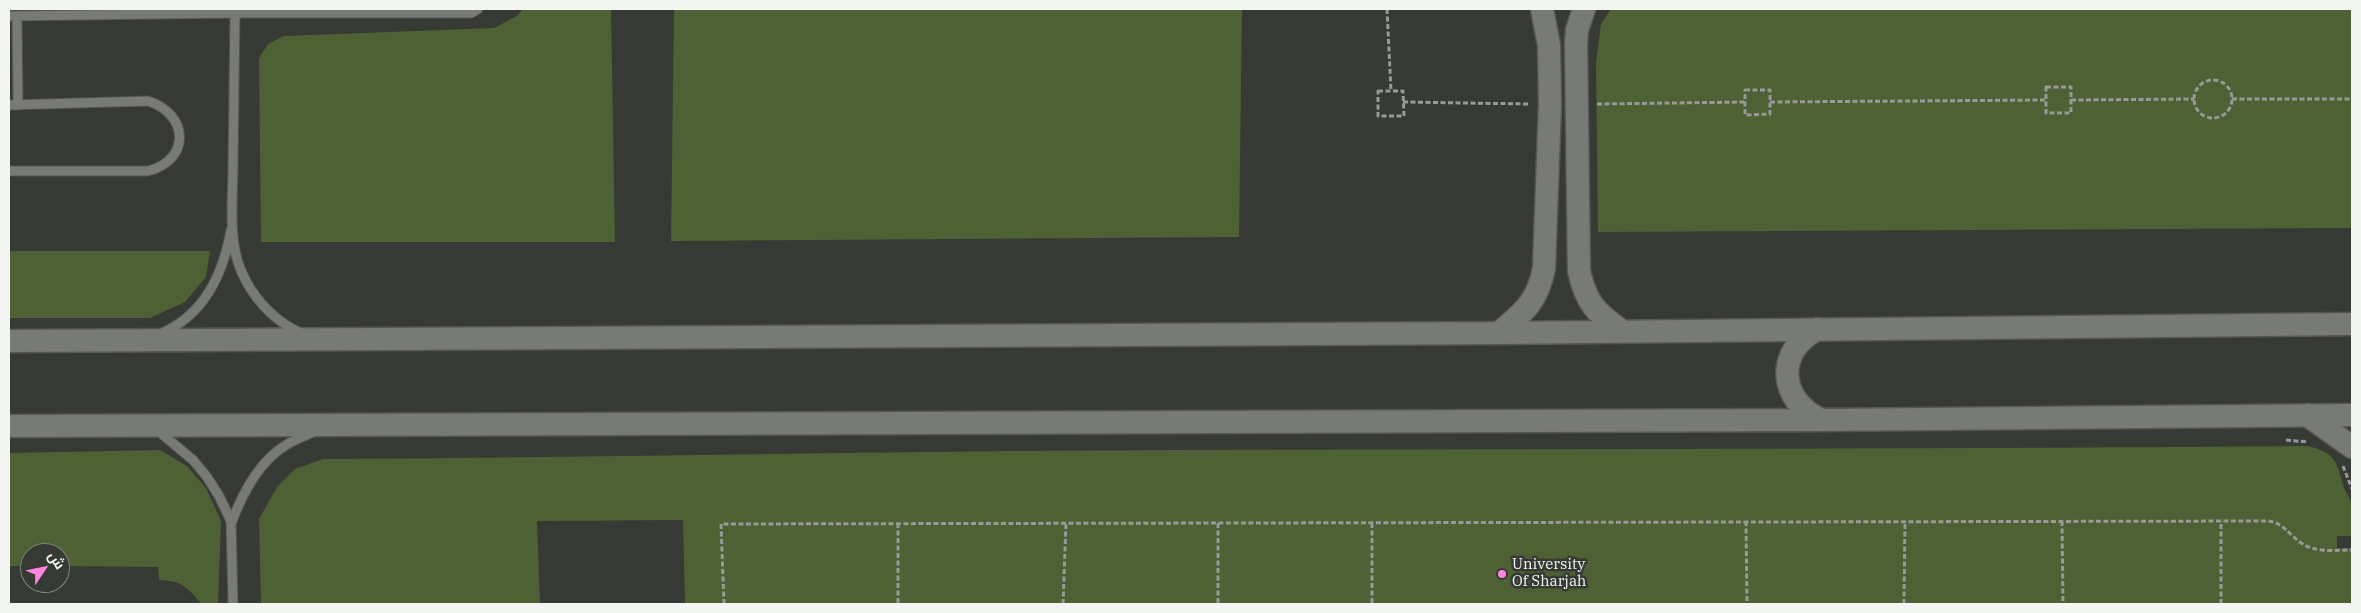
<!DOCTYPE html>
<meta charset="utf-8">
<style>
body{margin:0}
#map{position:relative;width:2361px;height:613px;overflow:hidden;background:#363934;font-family:"IBM Plex Serif",Cairo,serif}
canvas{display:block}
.frame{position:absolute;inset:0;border:10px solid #f3f5f2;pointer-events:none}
.north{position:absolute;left:20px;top:543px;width:50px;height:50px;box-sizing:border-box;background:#363934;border:1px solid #828480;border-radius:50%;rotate:56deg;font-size:14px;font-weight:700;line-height:20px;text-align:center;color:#f3f5f2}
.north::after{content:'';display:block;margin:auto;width:18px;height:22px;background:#ff85df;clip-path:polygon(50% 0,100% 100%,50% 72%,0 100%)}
</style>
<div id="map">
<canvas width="2361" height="613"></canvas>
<div class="frame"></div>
<div class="north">ش</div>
</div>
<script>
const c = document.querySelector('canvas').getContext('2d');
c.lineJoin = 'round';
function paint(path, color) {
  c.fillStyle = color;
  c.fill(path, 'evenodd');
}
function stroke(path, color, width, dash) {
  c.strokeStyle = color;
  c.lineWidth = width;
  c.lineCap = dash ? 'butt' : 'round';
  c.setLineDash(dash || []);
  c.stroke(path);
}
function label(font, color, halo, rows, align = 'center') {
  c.font = font + ' "IBM Plex Serif",serif';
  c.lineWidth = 5;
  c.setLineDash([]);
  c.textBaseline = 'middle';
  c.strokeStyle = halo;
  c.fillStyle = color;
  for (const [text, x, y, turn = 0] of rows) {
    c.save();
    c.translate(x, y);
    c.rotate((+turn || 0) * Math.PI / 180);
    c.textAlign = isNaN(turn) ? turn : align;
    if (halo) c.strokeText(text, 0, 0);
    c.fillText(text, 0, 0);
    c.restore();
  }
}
paint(new Path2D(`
 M523,9H611L615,242H261L259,58L268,44L284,36L494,28L517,16Z
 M674,9H1242L1239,237L671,241Z
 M1611,9H2352V228L1598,232L1596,64L1601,24Z
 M9,251H210L206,277L185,302L150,318H9Z
 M2307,446C2339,453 2336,464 2345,490C2347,495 2351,499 2352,504C2354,513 2352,526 2352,536H2337V548H2352V604H685L683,520L537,521L540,604H261L259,519L277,487L295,469L323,459C552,458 782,453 1011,451C1443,448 1875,450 2307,446Z
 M160,450L187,466L206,488L221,521L218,604H202C186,587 183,581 159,580L158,567L60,566V553H30V566H9V453Z`), '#4e6134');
const service = new Path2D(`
 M235,13C234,64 234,115 233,165C233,196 228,239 240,268C251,296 273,321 301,333
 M9,16L235,13H471L478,9
 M17,16L18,105
 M9,105L148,101C189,114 191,160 148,171H9
 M162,333C205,314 223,274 231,230
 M156,429L193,460L207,477L219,496L231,521L233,604
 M231,524C242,494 258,462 286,445C295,439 306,436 315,431`);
const tertiary = new Path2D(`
 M1584,9L1577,30L1576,44L1579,271C1586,303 1596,313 1622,331
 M1818,329C1775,350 1778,401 1822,420
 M1499,333C1524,312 1538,301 1544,268L1550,104L1549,45L1542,9
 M9,341L1499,333L2352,324
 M2307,415L2352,447
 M9,426L1822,420L2352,415`);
stroke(service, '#555754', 11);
stroke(tertiary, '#555754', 25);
stroke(new Path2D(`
 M1387,9L1391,91
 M2194 99a19 19 0 1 1 38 0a19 19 0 1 1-38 0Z
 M2046,87H2071V113H2046Z
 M1745,90H1770V114L1745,115Z
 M1378,91H1403L1404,116H1378Z
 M2232,99H2352
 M2071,100L2194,99
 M1403,102L1530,104
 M1770,102L2046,100
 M1597,104L1745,102
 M2286,440L2308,442
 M2343,466L2352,489
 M1746,521L1747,604
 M2062,521L2063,604
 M898,523V604
 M1218,523V604
 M1372,523V604
 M724,604L721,524L2268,521C2285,523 2289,536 2303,544C2316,553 2337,550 2352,550
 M1063,604L1066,523
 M1904,604L1905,521
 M2221,604V521`), '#969995', 3, [5, 2.5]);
stroke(service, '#787a75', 9);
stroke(tertiary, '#787a75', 22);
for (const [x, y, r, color] of [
 [1502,574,5,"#ff85df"]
]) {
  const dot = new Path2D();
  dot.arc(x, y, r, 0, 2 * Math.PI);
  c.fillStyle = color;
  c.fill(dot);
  stroke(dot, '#363934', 2);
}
label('15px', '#f3f5f2', '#363934', [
 ["University",1512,565],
 ["Of Sharjah",1512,582]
], 'left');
</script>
